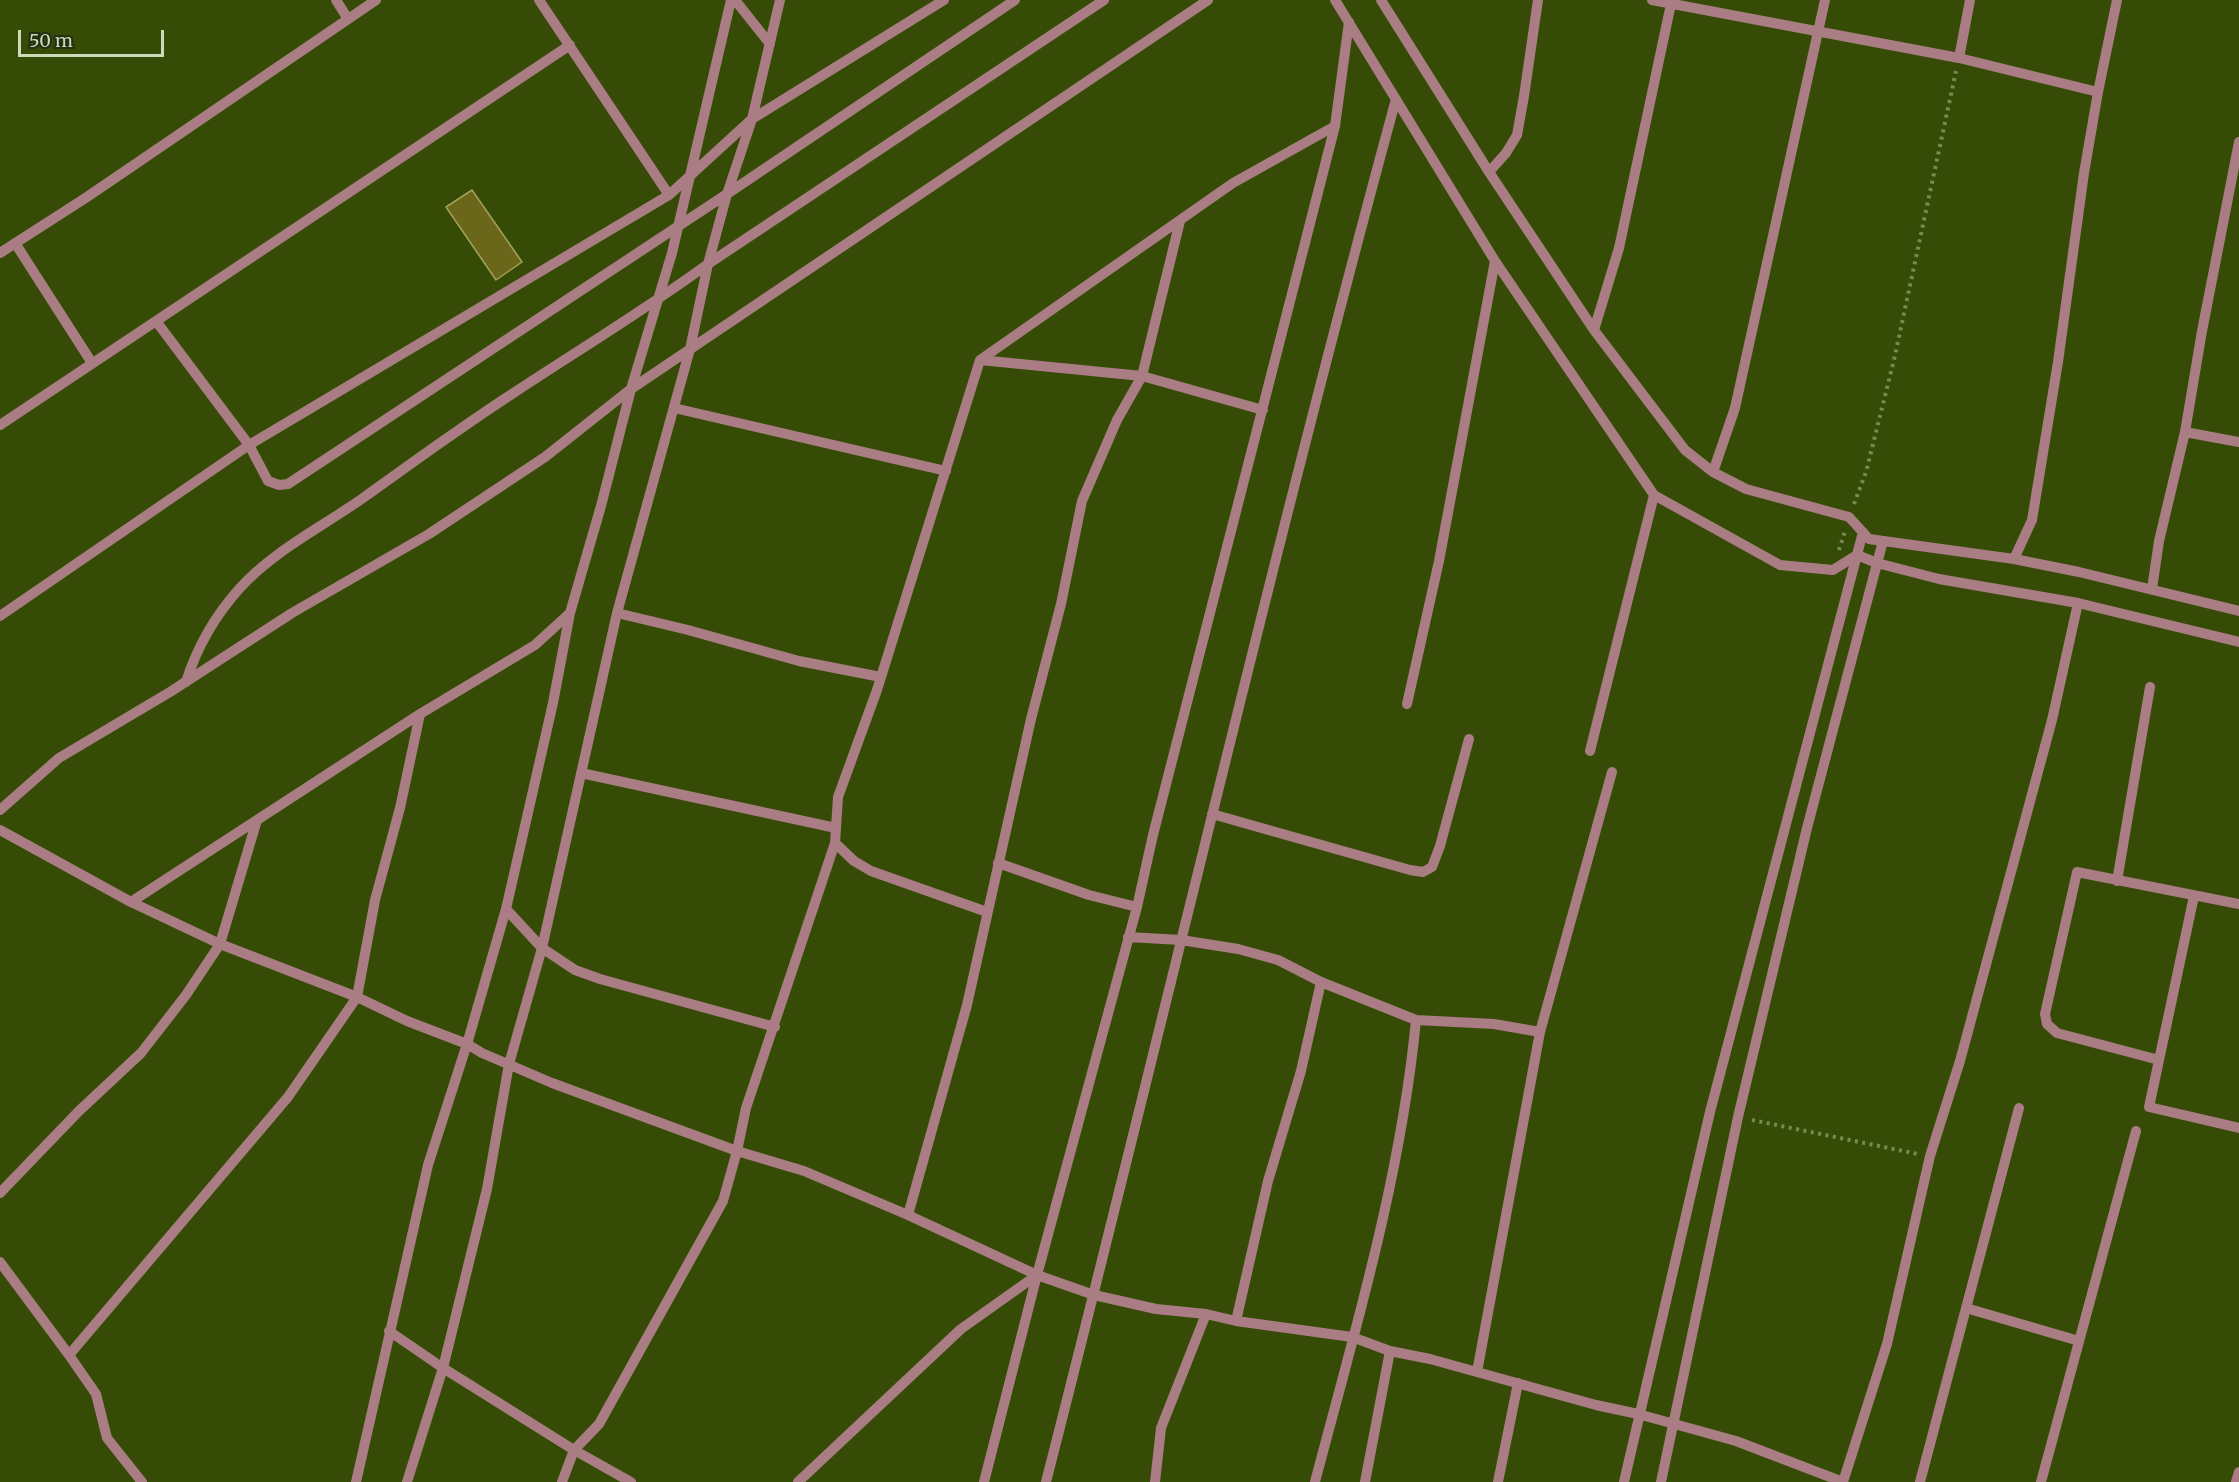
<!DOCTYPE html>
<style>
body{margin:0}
#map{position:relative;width:2239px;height:1482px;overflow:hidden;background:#364c06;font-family:Merriweather,serif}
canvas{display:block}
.scale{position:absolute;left:18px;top:30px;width:146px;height:27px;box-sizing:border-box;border:3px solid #cbdab8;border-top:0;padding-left:8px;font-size:18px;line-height:21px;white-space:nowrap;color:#cbdab8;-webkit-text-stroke:4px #232e13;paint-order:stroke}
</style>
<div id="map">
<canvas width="2239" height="1482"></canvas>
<div class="scale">50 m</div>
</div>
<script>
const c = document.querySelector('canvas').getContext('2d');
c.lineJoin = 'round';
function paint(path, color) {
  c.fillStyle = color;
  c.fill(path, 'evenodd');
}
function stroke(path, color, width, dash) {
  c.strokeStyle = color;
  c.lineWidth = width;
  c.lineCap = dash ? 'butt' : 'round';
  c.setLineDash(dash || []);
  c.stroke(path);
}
const building = new Path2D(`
 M472,190L522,262L496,280L446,207Z`);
paint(building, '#6a671b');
stroke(building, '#a3a158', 1.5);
stroke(new Path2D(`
 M1854,504L1866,472L1894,360L1956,71
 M1839,550L1845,531
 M1752,1120L1918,1154`), '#778a53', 4, [3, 4.5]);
stroke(new Path2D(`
 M336,0L348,19
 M539,0L669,195
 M735,0L770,44
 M1335,0L1495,261L1654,495L1780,565L1833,570L1857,555L1877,563L1939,579L2078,603L2239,642
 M1381,0L1489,172L1594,330L1685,450L1713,472L1746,489L1849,517L1869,539L2014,559L2079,572L2239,611
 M1652,0L1959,58L2098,92L2117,0
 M1959,58L1970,0
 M1489,172L1506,153L1517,135L1524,96L1538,0
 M15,243L92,363
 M0,253L87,197L376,0
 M156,321L249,445L268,481L279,485L288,484L727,194L1015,0
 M1594,330L1619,248L1671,4
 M980,360L1142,376L1263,410
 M674,408L946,471
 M0,425L570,45
 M2185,432L2239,442
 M1713,472L1735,408L1825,0
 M2014,559L2032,520L2058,362L2084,173L2098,92
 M2152,589L2159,541L2185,432L2202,331L2239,142
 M617,613L688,630L799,661L881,677
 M0,616L249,445L669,195L752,119L944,0
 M186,682C197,647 214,617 239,589C273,551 322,527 363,498C412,463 461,427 512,394C577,351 645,310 708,264L1104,0
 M1407,704L1439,561L1495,261
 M1590,751L1654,495
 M581,773L836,828
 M0,810L59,758L170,692L292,613L429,534L545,457L631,389L1208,0
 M1212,814L1410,870L1423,872L1432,867L1440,846L1469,739
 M0,830L131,902L220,944L357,997L407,1021L467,1044L482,1053L552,1083L737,1151L804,1171L908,1215L1037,1275L1094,1295L1156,1309L1206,1314L1236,1321L1352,1337L1390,1351L1430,1359L1596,1405L1638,1414L1736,1441L1843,1482
 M835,843L854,861L871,871L987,912
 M998,863L1089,895L1137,907
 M2117,881L2150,687
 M2194,896L2149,1107L2239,1128
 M131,902L420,714
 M506,909L542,948L575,970L600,979L775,1027
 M1128,937L1181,940L1238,949L1278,960L1321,982L1416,1020L1494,1024L1540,1032L1477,1372
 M1540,1032L1612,772
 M2159,1060L2057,1033L2047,1024L2045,1014L2077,872L2239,904
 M0,1193L79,1111L141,1053L186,995L220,944L257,820
 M908,1215L967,1005L1031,719L1061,604L1082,501L1117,420L1142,376L1180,221
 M0,1262L69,1355L96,1394L107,1438L142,1482
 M1966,1308L2079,1341
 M1236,1321L1268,1181L1301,1071L1321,982
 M389,1331L443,1368L574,1450L562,1482
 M69,1355L288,1097L357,997L375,900L400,808L420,714L535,645L570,613
 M356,1482L428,1165L467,1044L506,909L553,703L570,613L601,506L631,389L672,253L731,0
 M407,1482L443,1368L487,1189L509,1064L542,948L617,613L690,349L708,264L727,194L752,119L780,0
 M631,1482L574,1450L599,1424L723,1201L737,1151L746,1108L835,843L838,797L877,690L980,360L1233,183L1335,126
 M798,1482L961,1329L1037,1275
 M984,1482L1037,1275L1137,907L1153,835L1335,126L1349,22
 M1046,1482C1164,1021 1271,558 1396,99
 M1155,1482L1161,1428L1206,1314
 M1315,1482C1355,1330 1401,1177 1416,1020
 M1365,1482L1390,1351
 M1498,1482L1518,1383
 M1624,1482L1710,1112L1863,532
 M1661,1482L1738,1117L1807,828L1883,541
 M1843,1482L1887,1344L1930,1156L1960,1061L2052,720L2078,603
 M1920,1482L2019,1108
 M2041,1482L2136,1131
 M2236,1482L2239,1472`), '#aa7d85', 10);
</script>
